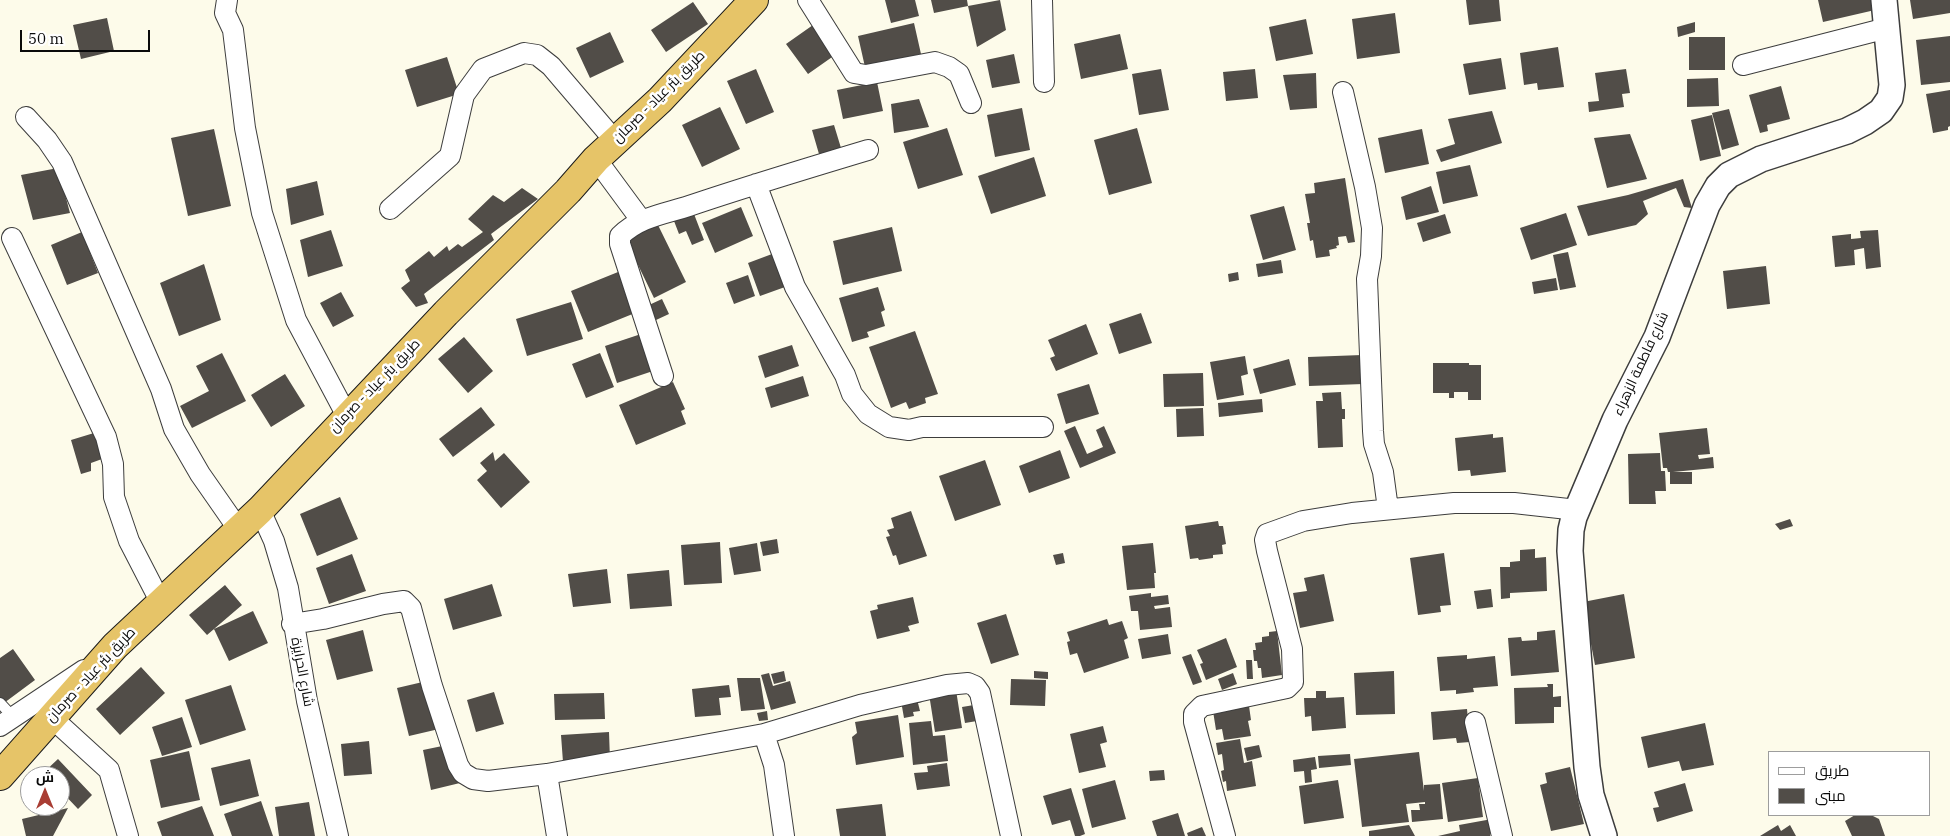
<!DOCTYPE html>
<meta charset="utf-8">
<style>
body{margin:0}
#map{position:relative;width:1950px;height:836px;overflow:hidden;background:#fdfbea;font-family:"IBM Plex Serif",Cairo,serif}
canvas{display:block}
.legend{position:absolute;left:1768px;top:751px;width:162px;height:65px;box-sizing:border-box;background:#fff;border:1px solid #9d9d9d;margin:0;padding:6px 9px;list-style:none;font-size:15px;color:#0a0a0a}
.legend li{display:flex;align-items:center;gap:10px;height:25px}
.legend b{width:25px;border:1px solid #9d9d9d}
.north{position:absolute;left:20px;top:766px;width:50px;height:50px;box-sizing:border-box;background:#fff;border:1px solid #9d9d9d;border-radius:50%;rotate:0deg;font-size:14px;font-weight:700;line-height:20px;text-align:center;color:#0a0a0a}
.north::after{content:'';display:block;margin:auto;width:18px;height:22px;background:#a93d33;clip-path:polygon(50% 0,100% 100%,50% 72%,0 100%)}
.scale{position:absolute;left:20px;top:30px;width:130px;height:22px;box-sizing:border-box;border:2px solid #0a0a0a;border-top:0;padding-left:6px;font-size:15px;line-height:18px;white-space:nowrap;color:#0a0a0a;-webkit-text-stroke:4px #fff;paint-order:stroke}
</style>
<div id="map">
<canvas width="1950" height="836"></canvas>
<ul class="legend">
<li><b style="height:6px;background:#fff"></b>طريق</li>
<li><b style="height:14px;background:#514d48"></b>مبنى</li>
</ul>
<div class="north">ش</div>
<div class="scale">50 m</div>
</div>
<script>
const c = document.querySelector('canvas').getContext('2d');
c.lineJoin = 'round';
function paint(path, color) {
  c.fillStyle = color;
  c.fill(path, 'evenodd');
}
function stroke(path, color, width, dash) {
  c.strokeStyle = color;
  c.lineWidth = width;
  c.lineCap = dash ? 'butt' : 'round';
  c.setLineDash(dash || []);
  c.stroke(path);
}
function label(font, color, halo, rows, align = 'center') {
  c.font = font + ' "IBM Plex Serif",Cairo,serif';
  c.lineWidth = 5;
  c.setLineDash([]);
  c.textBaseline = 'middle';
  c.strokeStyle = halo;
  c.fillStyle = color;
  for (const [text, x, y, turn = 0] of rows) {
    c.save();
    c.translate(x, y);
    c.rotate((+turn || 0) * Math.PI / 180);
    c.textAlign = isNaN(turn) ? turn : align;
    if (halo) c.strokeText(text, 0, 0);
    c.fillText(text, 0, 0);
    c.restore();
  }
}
paint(new Path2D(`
 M885,0H915L919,16L891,23Z
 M931,0H967L968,6L1000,0L1006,30L977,47L968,6L934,13Z
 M1466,0H1499L1501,21L1469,25Z
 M1818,0H1872L1875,10L1823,22Z
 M1910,0H1950V13L1913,19Z
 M693,2L708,24L666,52L651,30Z
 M1395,13L1400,53L1357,59L1352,19Z
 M107,18L114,51L81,59L73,25Z
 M1306,19L1313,54L1276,61L1269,27Z
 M1695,22V32L1678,37L1677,27Z
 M914,23L921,54L865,67L858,36Z
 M813,25L835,55L808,74L786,44Z
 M610,32L624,62L590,78L576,48Z
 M1120,34L1128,69L1081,79L1074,44Z
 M1950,36V82L1921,85L1916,40Z
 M1689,37H1725V70H1689Z
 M1558,47L1564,87L1538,90L1537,83L1524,85L1520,53Z
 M1014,54L1020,83L992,88L986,60Z
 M447,57L459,94L417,107L405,70Z
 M1501,58L1506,89L1469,95L1463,64Z
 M756,69L774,112L746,124L727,81Z
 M1161,69L1169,110L1139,115L1132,74Z
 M1255,69L1258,98L1226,101L1223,72Z
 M1626,69L1630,93L1622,94L1624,107L1589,112L1588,102L1599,101L1595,73Z
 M1316,73L1317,108L1290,110L1283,75Z
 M1718,78L1719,106L1687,107V79Z
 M877,82L883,111L843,119L837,90Z
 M1781,86L1790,119L1767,125L1768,131L1760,133L1749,95Z
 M1950,90V126L1948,127V130L1933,133L1926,94Z
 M919,99L929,127L894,133L891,104Z
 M720,107L740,149L702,167L682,125Z
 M1022,108L1030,150L995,157L987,115Z
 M1729,109L1739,145L1722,150L1712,113Z
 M1492,111L1502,143L1441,162L1436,150L1455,144L1448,119Z
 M1712,115L1721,156L1700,161L1691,120Z
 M834,125L841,148L819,154L812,130Z
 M947,128L963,175L918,189L903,142Z
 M1137,128L1152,183L1109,195L1094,140Z
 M214,129L231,206L188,216L171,138Z
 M1422,129L1429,164L1385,173L1378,138Z
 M1630,134L1647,179L1607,188L1594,138Z
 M1034,157L1046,196L991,214L978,176Z
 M1470,165L1478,196L1443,204L1436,172Z
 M58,168L70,213L33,220L21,175Z
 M1345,178L1355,242L1348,243L1346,236L1338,237L1339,245L1336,246L1337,248L1329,250L1330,256L1316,258L1313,240L1310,241L1307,223H1310L1305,194L1315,193L1314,183Z
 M1683,179L1692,208L1684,207L1676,188L1643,201L1648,214L1636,225L1588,236L1577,206L1628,195Z
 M317,181L324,215L291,225L286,189Z
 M1431,186L1439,212L1406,220L1401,197Z
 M522,188L538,199L491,234L494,240L424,294L428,303L416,307L401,288L410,281L405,270L429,251L434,257L447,246L449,251L458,244L462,247L483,232L468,219L493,195L504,202Z
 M1284,206L1296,250L1263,260L1250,215Z
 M741,207L753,236L715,253L702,223Z
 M1566,213L1577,245L1531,260L1520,228Z
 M694,214L704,240L692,245L686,231L679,234L674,221Z
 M1445,214L1451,233L1423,242L1417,223Z
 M657,223L686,282L654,298L625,238Z
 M892,227L902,271L843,285L833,241Z
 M331,230L343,266L308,277L300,240Z
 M1878,230L1881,267L1866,269L1864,248L1854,250L1855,265L1835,267L1832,236L1851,234V239L1861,238L1860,231Z
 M82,232L98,273L67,285L51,245Z
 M1568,252L1576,287L1560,290L1553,255Z
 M772,254L785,287L760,296L748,263Z
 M1281,260L1283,273L1258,277L1256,264Z
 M204,264L221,320L179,336L160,283Z
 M1766,266L1770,304L1727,309L1723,271Z
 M623,270L640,311L588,332L571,291Z
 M1238,272L1239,280L1229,282L1228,274Z
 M748,275L755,296L734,304L726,283Z
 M1556,278L1558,290L1534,294L1532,282Z
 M878,287L885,310L881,312L885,326L867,332L869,337L852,342L839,298Z
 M341,292L354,316L333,327L320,303Z
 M662,299L669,314L656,320L649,305Z
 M571,302L583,339L527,356L516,319Z
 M1141,313L1152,343L1119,354L1109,324Z
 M1086,324L1098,354L1056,371L1050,358L1055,356L1048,340Z
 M915,331L938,394L925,398L926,403L909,409L906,402L891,408L869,347Z
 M644,333L656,370L617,383L605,346Z
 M464,337L493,371L468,393L438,359Z
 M792,345L799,366L765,378L758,356Z
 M222,353L246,401L192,428L180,406L209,391L196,366Z
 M600,353L614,387L586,398L572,364Z
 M1362,355L1363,384L1309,386L1308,357Z
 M1245,356L1248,374L1241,376L1244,395L1217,400L1210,362Z
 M1289,359L1296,385L1260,394L1253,369Z
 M1433,363H1469V365H1481V400H1468V392H1454V398H1449V393H1433Z
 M1203,373L1204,406L1164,407L1163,374Z
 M285,374L305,406L271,427L251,395Z
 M803,376L809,396L771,408L765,388Z
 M673,382L685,409L681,411L686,424L636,445L619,405Z
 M1089,384L1099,414L1066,424L1057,394Z
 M1341,392L1342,409H1345V419H1342L1343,447L1318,448L1316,401H1323L1322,393Z
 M1262,399L1263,412L1219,417L1218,403Z
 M481,407L495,425L453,457L439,439Z
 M1203,408L1204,436L1177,437L1176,409Z
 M1075,426L1087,454L1103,447L1096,430L1104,426L1116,453L1080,468L1064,431Z
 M1707,428L1710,454L1698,455L1699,459L1713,457L1714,468L1673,472H1692V484H1670V472H1668L1667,468H1663L1659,433Z
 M94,433L102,459L91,463V471L81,474L71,440Z
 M1493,434V438L1503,437L1506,472L1471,476L1470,470L1458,471L1455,438Z
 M1060,450L1070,478L1029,493L1019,466Z
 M493,452L495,461L504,453L530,482L501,508L477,480L487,471L480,463Z
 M1660,453L1661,471H1665L1666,491H1655L1656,504H1629L1628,454Z
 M985,460L1001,505L955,521L939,476Z
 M340,497L358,539L317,556L300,514Z
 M911,511L927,556L899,565L896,555L893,556L886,537L890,536L887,530L894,528L891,518Z
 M1790,519L1793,526L1780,530L1775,524Z
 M1218,521L1219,526H1223L1226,544L1222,545L1223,554L1213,555V558L1199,560L1198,558L1190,559L1185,526Z
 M777,539L779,553L763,556L760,542Z
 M720,542L722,583L684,585L681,545Z
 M757,543L761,571L734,575L729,548Z
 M1153,543L1156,573H1154L1155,588L1127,590L1122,546Z
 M1535,549V558L1546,557L1547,591L1510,593V598L1501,599L1500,567H1510V562L1520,561V550Z
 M1063,553L1065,563L1056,565L1053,555Z
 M1444,553L1451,605L1440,606L1441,612L1418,615L1410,558Z
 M352,554L366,591L329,604L316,568Z
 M607,569L611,603L573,607L568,574Z
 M669,570L672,606L630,609L627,574Z
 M1324,574L1334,621L1300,628L1293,593L1307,591L1304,578Z
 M492,584L502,616L453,630L444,599Z
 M225,585L242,605L207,635L189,615Z
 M1491,589L1493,607L1477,609L1474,591Z
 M1151,593V597L1168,595L1169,604L1154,606L1155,609L1170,607L1172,627L1140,630L1138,611H1131L1129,596Z
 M1624,594L1635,658L1595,665L1583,602Z
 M913,597L919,623L908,626L910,631L877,639L870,611L878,609L877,605Z
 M253,611L268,643L229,661L214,629Z
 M1006,614L1019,655L991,664L977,623Z
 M1107,619L1109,625L1122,621L1128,638L1124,640L1129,658L1084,673L1077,653L1070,655L1067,642L1070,641L1067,632Z
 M363,630L373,671L337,680L326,640Z
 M1555,630L1559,672L1511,676L1508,638L1521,637L1522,641L1537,640V632Z
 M1277,631L1282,675L1262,678L1261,668H1258L1257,661H1254L1253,650H1256L1255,643L1262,642V637L1269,636V632Z
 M1168,634L1171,654L1142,659L1138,639Z
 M1226,638L1237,667L1206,680L1200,664L1203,663L1197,650Z
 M13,649L35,680L4,703L0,698V658Z
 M1191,654L1202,682L1193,685L1182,657Z
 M1467,655V659L1495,656L1498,686L1473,688L1474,692L1456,694V690L1440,691L1437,657Z
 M1246,660H1252L1253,679H1247Z
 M141,667L165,693L120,735L96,709Z
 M784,671L786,681L774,684L771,674Z
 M1034,671L1048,672V679L1034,678Z
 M1394,671L1395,714L1356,715L1354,673Z
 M769,673L773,686L790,681L796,703L771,710L761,675Z
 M1233,673L1237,684L1222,690L1218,679Z
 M737,678H760L765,709L741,711Z
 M1011,679L1046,680L1045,706L1010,705Z
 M427,681L439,729L409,736L397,688Z
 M1547,684H1553V697L1561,696V707H1554V723L1515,724L1514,688L1548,687Z
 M231,685L246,730L200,745L185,700Z
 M729,685L731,697L719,698L721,715L695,717L692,689Z
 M956,690L962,728L935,732L929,694Z
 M1316,691H1326V698L1344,697L1346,728L1312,731L1311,716L1305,717L1304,698H1316Z
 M494,692L504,724L476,732L467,700Z
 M604,693L605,719L555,720L554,694Z
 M920,697L922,702L918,703L920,711L913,712L914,716L904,718L901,701Z
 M980,704L983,720L965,723L962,707Z
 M1249,706L1251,720L1248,721L1251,736L1224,740L1222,729L1216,730L1213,711Z
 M1467,709L1470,742L1457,743L1456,738L1433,740L1431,712Z
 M767,711L768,720L759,721L757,713Z
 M898,715L904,757L856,765L852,737L857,733L855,722Z
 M182,717L192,747L162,756L152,727Z
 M931,721L933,736L945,735L948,761L913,765L909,723Z
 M1705,723L1714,765L1682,771L1679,761L1648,768L1641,737Z
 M1103,726L1107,742L1100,744L1106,767L1079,773L1070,734Z
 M609,732L610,760L563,762L561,735Z
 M1240,739L1244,763L1252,761L1256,786L1227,791L1226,781L1223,782L1221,771L1224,770L1222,754L1218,755L1216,743Z
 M369,741L372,774L344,776L341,744Z
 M452,744L460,783L431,790L423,750Z
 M1259,745L1262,757L1247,761L1244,748Z
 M189,751L200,800L161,808L150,760Z
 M1419,752L1424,791V785L1440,784L1443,819L1412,822L1411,810H1420L1419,804H1425V802L1406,804L1409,822L1362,827L1354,759Z
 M1350,754L1351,765L1319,768L1318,756Z
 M1315,757L1317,769L1311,770L1312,782L1305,783L1304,771L1294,772L1293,760Z
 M58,759L92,795L78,809L60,790V776H47L43,773Z
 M250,759L259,796L220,806L211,768Z
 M947,763L950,786L917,790L914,773L928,772L927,766Z
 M1570,767L1584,824L1551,831L1540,785L1547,783L1545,773Z
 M1164,770L1165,780L1150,781L1149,771Z
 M1478,778L1483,817L1448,822L1442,783Z
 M1115,780L1126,819L1092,828L1082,789Z
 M1338,780L1344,818L1304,824L1299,786Z
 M1685,783L1693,811L1657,822L1653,808L1659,807L1654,792Z
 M1071,788L1085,834L1080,836H1075L1070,820L1052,825L1043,796Z
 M261,801L273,836H232L224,814Z
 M309,802L315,836H279L275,807Z
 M882,804L886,836H840L836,809Z
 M202,806L214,836H162L157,822Z
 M68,808L53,836H26L22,819Z
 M1178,813L1185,836H1157L1152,821Z
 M1855,815H1871L1879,819L1885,836H1852L1845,821Z
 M1492,819L1495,832L1490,831V836H1438L1460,831L1459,825Z
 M1409,825L1415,836H1369V831Z
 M1778,825L1781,831L1790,825L1796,836H1760Z
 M1202,827L1206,836H1188L1187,833Z`), '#514d48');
const service = new Path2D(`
 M0,703L13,717`);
const minor = new Path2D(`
 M227,0L225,13L233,30L245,128L262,213L296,320L347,416
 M808,0L854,73L866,75L935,62L949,67L959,74L971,103
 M1042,0L1044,82
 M1743,65L1887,28
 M1343,92L1365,187L1372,228L1371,256L1367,279L1373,431L1374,444L1383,472L1388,509
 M26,117L47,140L62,162L161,389L174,429L200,474L239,530
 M596,159L641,220
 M756,184L795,287L845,375L852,394L868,414L889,427L909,430L922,427H1043
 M390,209L450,156L464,95L483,69L524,53L537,55L551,66L615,141
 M12,238L106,437L113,464L114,497L129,541L161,603
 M663,376L620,244V236C639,217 664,214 689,206C748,186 808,168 868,150
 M260,510L274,541L288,588L307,701L338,836
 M292,624L323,619L383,604L404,601L411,608L432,686L458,765L463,773L473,779L488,781L547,774L764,734L860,705L947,685L968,683L975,686L980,693L1011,836
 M52,718L109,770L128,836
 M1475,722L1502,836
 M0,726L84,670
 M764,734L774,765L784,836
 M547,774L557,836
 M1225,836L1194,722V714L1202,706L1287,688L1293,682L1292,649L1267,551L1265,540L1267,534L1303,521L1352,513L1454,503H1514L1577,510`);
const tertiary = new Path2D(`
 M1604,836L1591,795L1587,767L1570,551L1571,530L1574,517L1615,420L1657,337L1707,205L1718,186L1729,175L1761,159L1847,131L1865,122L1881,111L1890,98L1892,85L1884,0`);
const trunk = new Path2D(`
 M0,776L115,646L260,510L446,313L568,191L596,159L660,100L754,0`);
stroke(service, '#3d3d3d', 12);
stroke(minor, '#3d3d3d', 22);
stroke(tertiary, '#3d3d3d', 28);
stroke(trunk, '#1b1b1b', 30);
stroke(service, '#fff', 10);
stroke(minor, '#fff', 20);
stroke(tertiary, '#fff', 25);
stroke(trunk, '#e6c468', 28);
label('14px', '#0a0a0a', '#fff', [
 ["طريق بئر عياد - صرمان",659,97,-45],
 ["شارع فاطمة الزهراء",1641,364,-65],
 ["طريق بئر عياد - صرمان",375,386,-46],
 ["شارع الحرايزة",302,672,79],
 ["طريق بئر عياد - صرمان",91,675,-47]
]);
</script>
